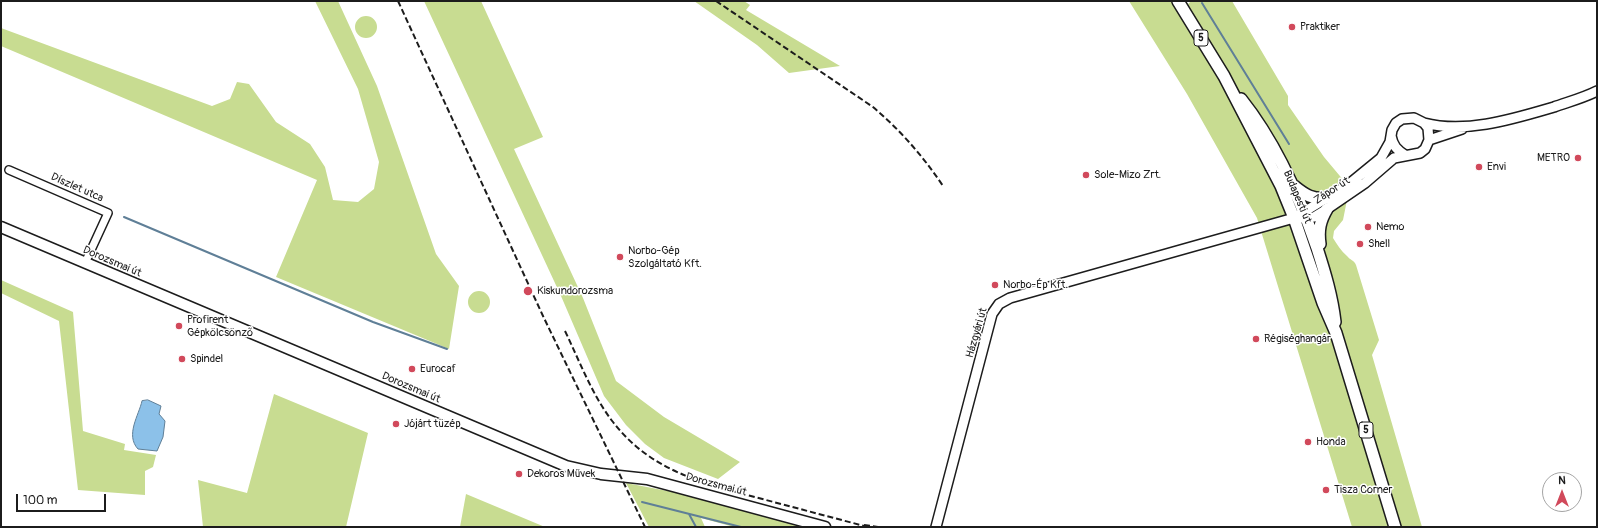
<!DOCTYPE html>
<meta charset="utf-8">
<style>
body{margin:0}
#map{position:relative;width:1598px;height:528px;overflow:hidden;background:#fff;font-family:Pangolin,sans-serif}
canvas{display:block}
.frame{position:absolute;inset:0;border:2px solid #1c1c1c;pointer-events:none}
.north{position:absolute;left:1542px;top:472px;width:40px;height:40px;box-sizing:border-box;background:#fff;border:1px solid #a4a4a4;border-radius:50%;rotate:0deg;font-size:11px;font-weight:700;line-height:16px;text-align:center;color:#1c1c1c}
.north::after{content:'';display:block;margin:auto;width:14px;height:18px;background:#d1495b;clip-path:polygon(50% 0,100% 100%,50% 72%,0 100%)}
.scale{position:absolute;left:16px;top:494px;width:90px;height:18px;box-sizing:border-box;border:2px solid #1c1c1c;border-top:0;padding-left:5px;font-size:12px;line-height:14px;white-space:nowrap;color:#1c1c1c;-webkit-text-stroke:3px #fff;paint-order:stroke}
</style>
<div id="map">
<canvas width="1598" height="528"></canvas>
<div class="frame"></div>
<div class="north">N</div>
<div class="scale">100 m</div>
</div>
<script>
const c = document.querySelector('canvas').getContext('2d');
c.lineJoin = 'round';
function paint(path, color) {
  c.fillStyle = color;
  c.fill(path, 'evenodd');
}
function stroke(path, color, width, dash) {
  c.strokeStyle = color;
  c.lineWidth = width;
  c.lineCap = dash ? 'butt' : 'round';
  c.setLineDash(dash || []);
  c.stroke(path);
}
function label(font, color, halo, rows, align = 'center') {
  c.font = font + ' Pangolin,sans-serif';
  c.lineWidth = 3;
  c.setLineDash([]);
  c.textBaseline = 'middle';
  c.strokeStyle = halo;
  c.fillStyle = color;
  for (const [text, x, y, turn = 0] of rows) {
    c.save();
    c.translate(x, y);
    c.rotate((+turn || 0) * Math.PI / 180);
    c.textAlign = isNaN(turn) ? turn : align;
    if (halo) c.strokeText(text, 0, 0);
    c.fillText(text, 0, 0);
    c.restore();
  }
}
paint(new Path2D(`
 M315,1H338L377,86L436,254L459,286L449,349L276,277L317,180L1,46V28L212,106L230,99L237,82L249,84L276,122L310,144L325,167L333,200L358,202L374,189L379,162L358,89Z
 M424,1H481L543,137L514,149L583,298L616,381L664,417L740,462L718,479L664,458L645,444L626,425L604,396L561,296Z
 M694,1H744L750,5L746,10L840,66L789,73L757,45Z
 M1129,1H1186L1188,4L1191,1H1232L1288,96V105L1324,157L1355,194L1347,200L1343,220L1334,231L1333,238C1337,244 1341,251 1347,256C1350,260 1354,260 1356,265L1379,340L1372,355L1422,527H1352L1257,218L1187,94Z
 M355 27a11 11 0 1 1 22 0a11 11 0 1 1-22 0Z
 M1,280L73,312L83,431L125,444L124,450L156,455L153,467L145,471V495L78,490L59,321L1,293Z
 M468 302a11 11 0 1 1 22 0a11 11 0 1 1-22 0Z
 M274,394L368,433L346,527H203L198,480L247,493Z
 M626,483L673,492L803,527H734L701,518L705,527H649Z
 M466,494L545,527H460Z`), '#c8dc91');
const water = new Path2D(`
 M148,400L161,406L159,414L165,421L163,437L157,451L138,449C125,435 139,415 142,401Z`);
paint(water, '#8cc1e9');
stroke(water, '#5f7f97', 1);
stroke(new Path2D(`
 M1202,3L1289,144
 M124,217L373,322L447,349
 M642,502L741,527
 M689,514L696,527`), '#5f7f97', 2);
const minor = new Path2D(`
 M9,170L108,213L85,263`);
const tertiary = new Path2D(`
 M1424,123C1466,134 1513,119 1554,107C1568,102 1583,98 1597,91
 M1391,136C1393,146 1397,150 1405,155
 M1429,140L1462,129
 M936,527L992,314L999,304L1010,298L1294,218L1348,185L1381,158L1390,142L1392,130L1396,123L1402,119L1414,118L1424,123L1428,128L1429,140L1425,149L1420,153L1394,158L1365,183L1327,209L1314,217L1300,218`);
const secondary = new Path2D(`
 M1,227L566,466L601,474L647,479L825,527`);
const primary = new Path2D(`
 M1178,1L1224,76L1281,186L1294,218L1323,303L1336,333L1395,527
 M1241,99C1276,143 1299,195 1317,248C1325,273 1332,296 1335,322
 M1294,186C1305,195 1313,200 1328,198
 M1320,244C1318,230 1320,221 1327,209`);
stroke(minor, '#1c1c1c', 10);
stroke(tertiary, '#1c1c1c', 12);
stroke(secondary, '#1c1c1c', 13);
stroke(primary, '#1c1c1c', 14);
stroke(minor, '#fff', 7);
stroke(tertiary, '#fff', 9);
stroke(secondary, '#fff', 10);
stroke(primary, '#fff', 11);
stroke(new Path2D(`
 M398,1L543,316L645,527
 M716,1L873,107C900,130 923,156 943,186
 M565,331C580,362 592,395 613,422C652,473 707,484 766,500C800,509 834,518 868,527
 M864,525L878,527`), '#1c1c1c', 2, [6, 3]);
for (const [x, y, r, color] of [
 [1292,27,4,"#d1495b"],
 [1578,158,4,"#d1495b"],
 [1479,167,4,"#d1495b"],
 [1086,175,4,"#d1495b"],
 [1368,227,4,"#d1495b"],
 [1360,244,4,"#d1495b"],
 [620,257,4,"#d1495b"],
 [995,285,4,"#d1495b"],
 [528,291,5,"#d1495b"],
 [179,326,4,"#d1495b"],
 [1256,339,4,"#d1495b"],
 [182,359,4,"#d1495b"],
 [412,369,4,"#d1495b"],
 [396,424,4,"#d1495b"],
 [1308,442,4,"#d1495b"],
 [519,474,4,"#d1495b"],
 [1326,490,4,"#d1495b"]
]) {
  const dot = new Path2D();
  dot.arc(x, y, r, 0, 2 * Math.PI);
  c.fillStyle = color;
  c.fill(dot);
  stroke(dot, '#fff', 1.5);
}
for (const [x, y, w] of [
 [1201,38,14],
 [1366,430,14]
]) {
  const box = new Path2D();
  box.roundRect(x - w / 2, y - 8, w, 16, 3);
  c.fillStyle = '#fff';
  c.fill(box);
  stroke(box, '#1c1c1c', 1);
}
label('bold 10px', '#1c1c1c', null, [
 ["5",1201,38],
 ["5",1366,430]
]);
label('11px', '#1c1c1c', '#fff', [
 ["Praktiker",1300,27],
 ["METRO",1570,158,"right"],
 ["Envi",1487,167],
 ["Sole-Mizo Zrt.",1094,175],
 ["Nemo",1376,227],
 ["Shell",1368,244],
 ["Norbo-Gép",628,251],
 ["Szolgáltató Kft.",628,264],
 ["Norbo-Ép Kft.",1003,285],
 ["Kiskundorozsma",537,291],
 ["Profirent",187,320],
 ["Gépkölcsönző",187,333],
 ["Régiséghangár",1264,339],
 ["Spindel",190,359],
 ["Eurocaf",420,369],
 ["Jójárt tüzép",404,424],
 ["Honda",1316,442],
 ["Dekoros Művek",527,474],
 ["Tisza Corner",1334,490]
], 'left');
label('11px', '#1c1c1c', '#fff', [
 ["Díszlet utca",77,188,24],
 ["Zápor út",1332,191,-33],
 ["Budapesti út",1297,197,67],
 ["Dorozsmai út",112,262,23],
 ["Házgyári út",977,333,-74],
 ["Dorozsmai út",411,388,23],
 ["Dorozsmai út",716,485,15]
]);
</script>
